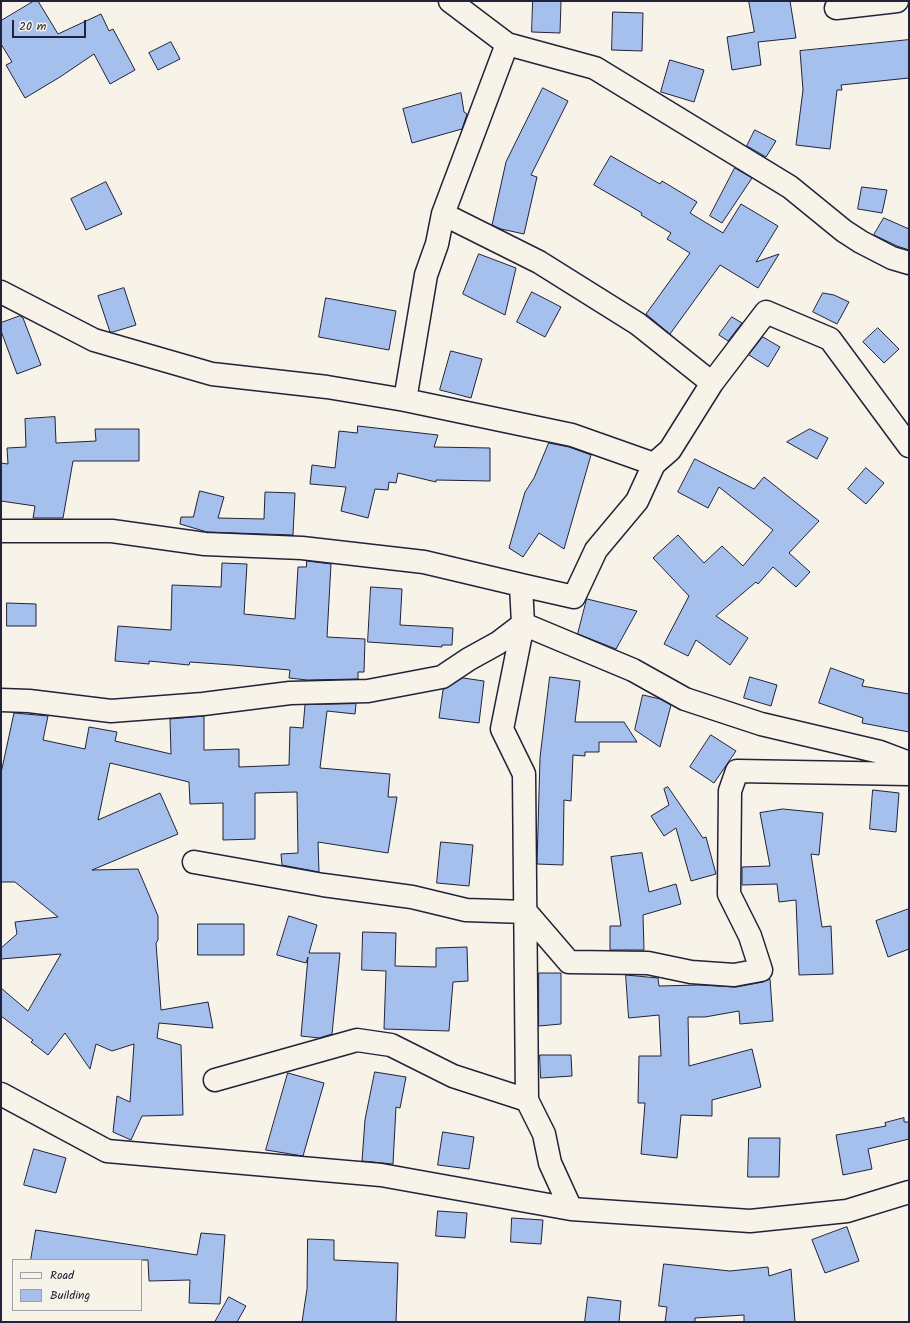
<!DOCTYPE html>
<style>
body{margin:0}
#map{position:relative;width:910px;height:1323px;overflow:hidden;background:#f7f3e8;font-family:Kalam,sans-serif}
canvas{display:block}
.frame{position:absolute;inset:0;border:2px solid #22223b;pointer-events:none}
.legend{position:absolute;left:12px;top:1259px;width:130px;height:52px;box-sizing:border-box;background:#f7f3e8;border:1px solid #a29fa3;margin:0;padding:5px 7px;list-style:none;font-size:12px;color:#22223b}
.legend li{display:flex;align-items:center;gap:8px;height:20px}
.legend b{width:20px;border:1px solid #a29fa3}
.scale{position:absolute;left:12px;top:20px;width:74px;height:18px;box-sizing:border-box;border:2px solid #22223b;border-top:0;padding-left:5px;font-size:12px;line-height:14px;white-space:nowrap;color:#22223b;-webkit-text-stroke:3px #f7f3e8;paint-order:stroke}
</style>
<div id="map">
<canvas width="910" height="1323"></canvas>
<div class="frame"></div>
<ul class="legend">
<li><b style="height:5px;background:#f7f3e8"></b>Road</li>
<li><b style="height:11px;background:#a6c0ed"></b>Building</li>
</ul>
<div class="scale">20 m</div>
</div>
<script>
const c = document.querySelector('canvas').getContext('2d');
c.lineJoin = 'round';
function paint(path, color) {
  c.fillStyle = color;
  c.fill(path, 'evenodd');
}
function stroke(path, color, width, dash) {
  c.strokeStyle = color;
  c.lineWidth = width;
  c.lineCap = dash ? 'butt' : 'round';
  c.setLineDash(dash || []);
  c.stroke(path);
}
const building = new Path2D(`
 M34,1H38L58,34L101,14L109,31L113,29L135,70L110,84L94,54L60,77L25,98L6,65L12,62L1,44V21Z
 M533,1H561L560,33L532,32Z
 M749,1H790L796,38L758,42L761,65L732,70L727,37L754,32Z
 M613,12L643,13L642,51L612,50Z
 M909,40V78L841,85L842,90H837L830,149L796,145L803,90L800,51Z
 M171,42L180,59L158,70L149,53Z
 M670,60L704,70L694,102L661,92Z
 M543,88L568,101L531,175L537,177L524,234L501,229L492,225L506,162Z
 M461,93L464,112L467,114L462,129L412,143L403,109Z
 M755,130L776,141L766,157L747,146Z
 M611,156L660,184L662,181L697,202L690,213L723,233L741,204L778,226L756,262L779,254L758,288L720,265L670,334L646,314L690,253L667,239L671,233L641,215L642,213L594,185Z
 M735,168L752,178L722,223L710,216Z
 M106,182L122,214L86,230L71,199Z
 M862,187L887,190L882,213L858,209Z
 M884,218L909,229V250L897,246L874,235Z
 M479,254L516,268L505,315L463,294Z
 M124,288L136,325L113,332H110L98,296Z
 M532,292L561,307L545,337L517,322Z
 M823,293L834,295L849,302L837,324L813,312Z
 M326,298L396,311L389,350L319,337Z
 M20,316L23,318L41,365L17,374L1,331V323Z
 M732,317L742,323L728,341L719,335Z
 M878,328L899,349L884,363L863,342Z
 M763,337L780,347L768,367L749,355Z
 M451,351L482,359L471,398L440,390Z
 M55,417L56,443L96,441L95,429H139V461H73L63,518H33L35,506L1,501V463L8,464L7,448L26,447L25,419Z
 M358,426L438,435L434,447L490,448V481L436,480V482L398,473L396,483L389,482L388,490L375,489L368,518L341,511L346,487L310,484L312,465L335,468L339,431L357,433Z
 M810,429L828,438L817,459L787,442Z
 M549,443L569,447L591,455L564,549L539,533L523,557L509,548L525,492L534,478Z
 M695,459L754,489L764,477L819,521L789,553L810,572L796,587L773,567L758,584L756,582L716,616L748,638L730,665L696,640L688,656L664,644L689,596L653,558L678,535L704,563L722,546L743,566L773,530L719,487L708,508L678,492Z
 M866,468L884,483L866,504L848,489Z
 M200,491L224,497L218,518L264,519L265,492L295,493L293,535L207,532L180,524L181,517H193Z
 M307,561L331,564L327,637L365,639L364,672H358V679L307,680L289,678L290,670L232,665L190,662L189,665L149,661V664L115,661L118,626L171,630L172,585L221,587L222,563L247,564L244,614L295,619L298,567H306Z
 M371,587L402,589L400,625L453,628L452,645H442V647L368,642Z
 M587,599L637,611L616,649L578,634Z
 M7,603L36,604V626H7Z
 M831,668L864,680L862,686L909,694V732L862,723L863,718L819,703Z
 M550,677L580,681L575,722H624L637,742H599V752H585V756L573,755L571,801L564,800L563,865L537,864L540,758Z
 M750,677L777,685L771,706L744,698Z
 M463,678L484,681L479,723L439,718L443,690Z
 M643,695L660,699L671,705L660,747L635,730Z
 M356,704L355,714L327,711L320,768L390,774L388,797H397L388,853L318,842L319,872L282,865L281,854L298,853L297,792L255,793V839L223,840V803L190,804L189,782L110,763L98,820L160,793L178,834L92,870L138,869L158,916V940L156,943L161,1010L208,1002L213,1028L159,1023L157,1038L181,1045L183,1115L142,1116L131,1140L113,1132L117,1096L130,1102L134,1044L112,1051L96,1044L90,1069L65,1033L48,1055L31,1042L33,1040L1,1016V988L28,1011L61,954L1,959V948L17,934L15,922L58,917L15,882H1V773L14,713L48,716L43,740L85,749L89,727L117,732L115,741L171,754L170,719L204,716V750L239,749V767L289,765L290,727L303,728L305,705Z
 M711,735L736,751L714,783L690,767Z
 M668,787L703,838L706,837L716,874L691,881L676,828L664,836L651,816L669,805L664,789Z
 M873,790L899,793L896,832L870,829Z
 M783,809L823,813L819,855L811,854L822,927L831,926L833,974L799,975L796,900L779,902L777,884L742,885V867L770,866L760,813Z
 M441,842L473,845L469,886L437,883Z
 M642,853L649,892L676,884L681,904L643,915L644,950H610V926H621L611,857Z
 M909,909V949L888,957L876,921Z
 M289,916L317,925L309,953H340L332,1034L319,1038L301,1036L308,957L306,963L277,955Z
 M198,924H244V955H198Z
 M363,932L396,933L395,966L436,967V948L467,947L468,981L453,982L449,1031L384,1029L386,971L362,970Z
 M539,973H561V1024L539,1026Z
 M626,975L658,978L659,986L699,985L736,987L763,982L770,979L773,1021L740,1024L739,1011L705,1017H688L689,1066L752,1049L761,1087L712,1100V1116L681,1115L677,1158L641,1154L645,1103H638L639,1056H661L659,1015L629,1018Z
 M540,1055H571L572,1076L541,1078Z
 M375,1072L406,1077L400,1108L396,1107L393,1164L362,1161L365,1120Z
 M288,1073L324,1083L303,1156L266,1150Z
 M904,1118V1122H909V1139L868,1149L872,1169L843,1175L836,1135L886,1126L885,1123Z
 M443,1132L474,1137L469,1169L438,1165Z
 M749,1138H780L779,1177H748Z
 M34,1149L66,1158L56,1193L24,1185Z
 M438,1211L467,1213L465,1238L436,1236Z
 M512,1218L543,1220L541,1244L511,1242Z
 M847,1227L859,1261L825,1273L812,1240Z
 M36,1230L197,1255L201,1233L225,1235L220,1304L189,1303L190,1280L149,1281L148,1260H31Z
 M308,1239L334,1240V1260L398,1263L396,1322H302L307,1289Z
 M664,1264L730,1271L768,1267L769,1276L791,1269L795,1322H744V1315L695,1318V1322H665L667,1307L659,1306Z
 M229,1297L246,1306L237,1322H215Z
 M588,1297L621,1301L619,1322H585Z`);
paint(building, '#a6c0ed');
stroke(building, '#22223b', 1);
const street = new Path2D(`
 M450,1L507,44L595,68L790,187L844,231L861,242L892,258L909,263
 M836,8L897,1
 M443,214L539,262L638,324L712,383
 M1,292L94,340L212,374L327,387L405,400L572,435L654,464
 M405,400L426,275L437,244L443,214L507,44
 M1,531H112L205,544L302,548L424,562L521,585
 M523,624L633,670L685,699L761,724L880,752L909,763
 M1,700L29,701L111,711L203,704L290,693L368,691L442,677L469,659L498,643L523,624
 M194,862L323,885L412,897L466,910L526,912L569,962L648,963L691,972L734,975L761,970L750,936L729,894L730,791L737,771L909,774
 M215,1080L357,1040L391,1045L453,1076L527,1100
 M1,1094L107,1151L381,1175L571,1209L750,1221L847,1211L909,1192
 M571,1209L550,1163L544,1134L527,1100L524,774L502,729L523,624L521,585L574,597L596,550L637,501L654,464L670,450L712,383L766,312L830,339L909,446`);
stroke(street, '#22223b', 25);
stroke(street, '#f7f3e8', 22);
</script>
